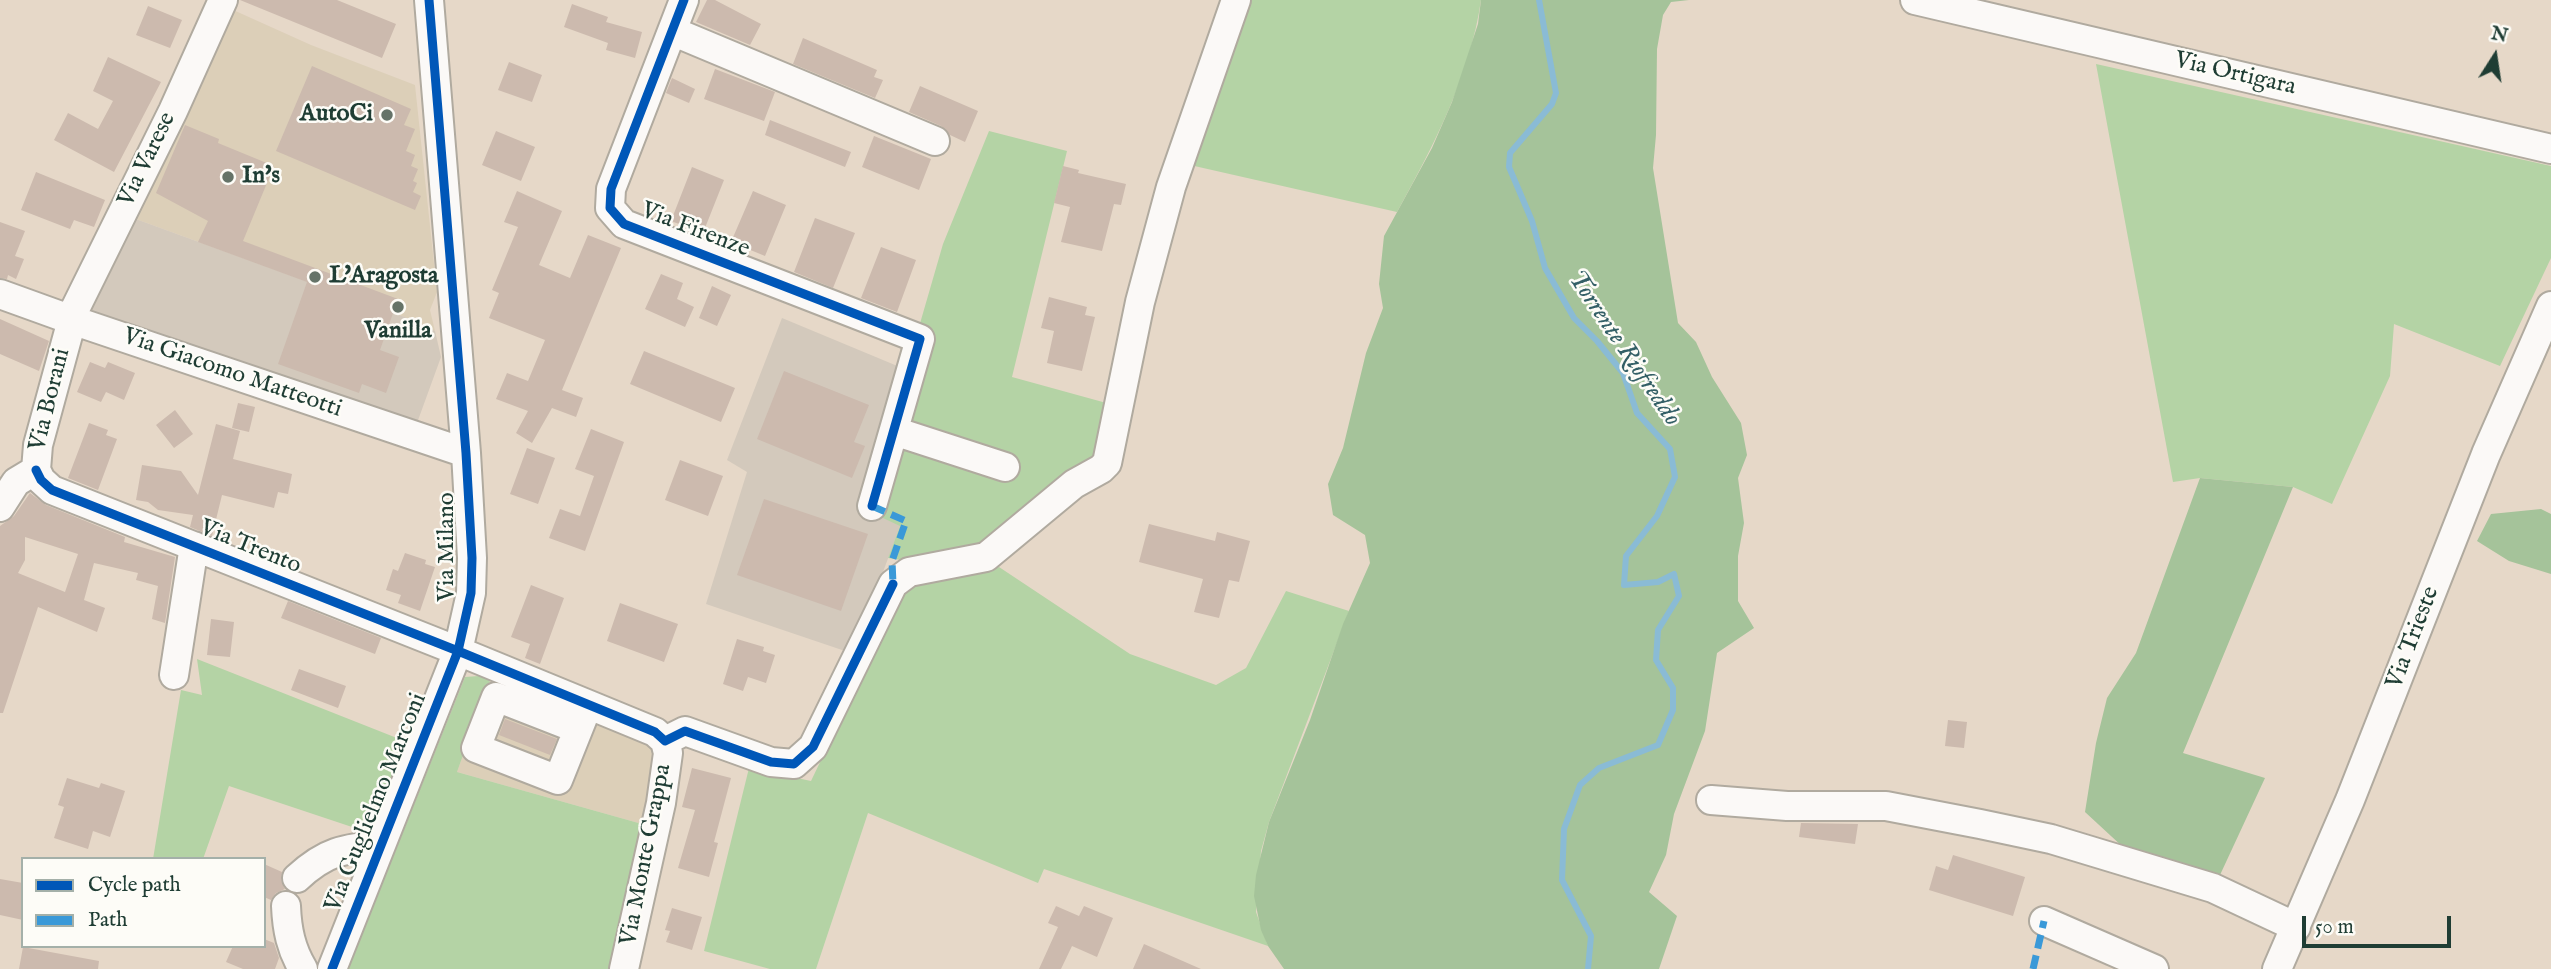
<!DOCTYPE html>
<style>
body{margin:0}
#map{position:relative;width:2551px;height:969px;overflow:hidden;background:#e6d8c8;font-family:"IM FELL English",serif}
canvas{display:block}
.legend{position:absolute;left:21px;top:857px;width:245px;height:91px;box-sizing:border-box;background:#fdfcf7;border:2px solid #a4b0a9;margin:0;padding:9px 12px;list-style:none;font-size:21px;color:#1f3d34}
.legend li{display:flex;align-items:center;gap:14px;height:35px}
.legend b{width:35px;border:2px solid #a4b0a9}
.north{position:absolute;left:2460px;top:21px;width:70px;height:70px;-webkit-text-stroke:5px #fdfcf7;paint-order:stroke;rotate:12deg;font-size:19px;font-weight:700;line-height:28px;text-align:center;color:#1f3d34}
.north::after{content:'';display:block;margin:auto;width:24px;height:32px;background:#1f3d34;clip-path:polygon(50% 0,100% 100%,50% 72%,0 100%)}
.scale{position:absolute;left:2302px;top:916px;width:149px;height:32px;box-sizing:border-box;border:4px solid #1f3d34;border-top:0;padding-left:9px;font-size:21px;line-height:24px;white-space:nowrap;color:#1f3d34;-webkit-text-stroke:5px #fdfcf7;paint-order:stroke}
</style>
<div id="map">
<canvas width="2551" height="969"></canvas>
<ul class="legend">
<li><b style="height:9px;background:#0057b8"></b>Cycle path</li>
<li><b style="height:9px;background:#3a99d8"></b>Path</li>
</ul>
<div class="north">N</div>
<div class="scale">50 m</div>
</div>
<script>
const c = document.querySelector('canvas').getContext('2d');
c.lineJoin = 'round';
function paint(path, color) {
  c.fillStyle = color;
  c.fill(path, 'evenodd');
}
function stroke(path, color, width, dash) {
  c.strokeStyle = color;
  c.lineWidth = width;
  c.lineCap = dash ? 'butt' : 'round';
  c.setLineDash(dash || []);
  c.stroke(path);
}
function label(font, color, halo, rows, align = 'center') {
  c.font = font + ' "IM FELL English",serif';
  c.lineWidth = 5;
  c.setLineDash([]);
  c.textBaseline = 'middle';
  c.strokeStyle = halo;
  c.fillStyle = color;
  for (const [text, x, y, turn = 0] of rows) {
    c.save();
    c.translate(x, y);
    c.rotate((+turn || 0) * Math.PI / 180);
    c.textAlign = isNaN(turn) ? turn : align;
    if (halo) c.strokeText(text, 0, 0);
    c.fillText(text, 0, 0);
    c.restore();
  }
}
paint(new Path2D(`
 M231,9L311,45L415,85L437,292L430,310L435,331L421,323L133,218Z
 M492,675L649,741L658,751L642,824L457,772Z`), '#dccfb8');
paint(new Path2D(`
 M133,218L421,323L435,331L441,357L417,423L89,310Z
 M782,318L907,370L900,526L863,626L845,651L706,604L747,472L727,460Z`), '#d3c9bc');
paint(new Path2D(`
 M1248,0H1481C1470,76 1434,145 1397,212L1190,165Z
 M2096,64L2551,166V258L2500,366L2394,324L2390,376L2332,504L2293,487L2200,478L2173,482Z
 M989,131L1067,151L1012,377L1110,404L1094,464L980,553L921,563L888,558L900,526L866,510L943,244Z
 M999,567L1130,654L1216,685L1246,668L1286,591L1349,611L1269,822L1261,851L1256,912L1268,946L1044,869L1038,883L868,813L816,969H770L704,951L749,768L811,781L903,589Z
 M197,659L407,742L375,823L364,831L229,786L203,859H153L181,690L202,695Z
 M492,675L457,772L642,824L609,969H348L465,677Z`), '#b4d3a5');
paint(new Path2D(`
 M1481,0H1689L1671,2L1663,15L1657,49L1656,135L1653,168L1678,323L1696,342L1712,377L1741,423L1747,455L1738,478L1744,523L1738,556V601L1754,628L1717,653L1705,731L1674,814L1666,855L1649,892L1677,916L1659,969H1284L1268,946L1261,930L1254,896L1256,875L1269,822L1310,720L1343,624L1370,563L1365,535L1333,515L1328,484L1343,448L1366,353L1383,308L1379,284L1384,236L1432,148L1452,102L1478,24Z
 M2200,478L2293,487L2183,753L2265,778L2220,875L2124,848L2085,812L2096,743L2107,698L2136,653Z
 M2541,509L2551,514V574L2509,561L2477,541L2491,514Z`), '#a5c39a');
stroke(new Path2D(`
 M1539,0L1556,93L1552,104L1510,153L1509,167L1532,221L1545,268L1574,318L1597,341L1623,373L1637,413L1670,449L1675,477L1657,516L1626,556L1624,585L1658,582L1674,574L1679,596L1658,630L1656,660L1673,688V710L1658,745L1599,768L1580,785L1564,829L1562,880L1591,936L1588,969`), '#8abbd5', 6);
paint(new Path2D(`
 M240,0H337L396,24L382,58Z
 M707,0H715L761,24L750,45L696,22Z
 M572,4L608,17L606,22L642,32L635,58L606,50L608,43L564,27Z
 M148,6L182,20L170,48L136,35Z
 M803,38L877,70L874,77L883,80L875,98L793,64Z
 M108,57L161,82L114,172L54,140L68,113L98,129L113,101L93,91Z
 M509,62L542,75L532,102L498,90Z
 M312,66L411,109L404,125L415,129L406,151L415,155L411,166L418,169L413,181L417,183L413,192L421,196L415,210L276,151Z
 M715,69L775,92L764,121L704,99Z
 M672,78L695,89L689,103L666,93Z
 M920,86L978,111L965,142L950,135L941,126L909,112Z
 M770,120L851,152L845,167L765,135Z
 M185,125L219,139L218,143L274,166L243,241L398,299L380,350L399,357L386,393L362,384L359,393L278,364L307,282L198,242L208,221L156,193Z
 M496,131L535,147L521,181L482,165Z
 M874,136L931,159L919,190L862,167Z
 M1063,166L1079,170L1078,173L1126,184L1121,205L1114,204L1102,251L1061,242L1070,207L1054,203Z
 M692,167L724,180L703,233L671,221Z
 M36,172L105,200L94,227L74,220L70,229L21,210Z
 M517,191L562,211L539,265L570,278L588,235L621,248L562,390L583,398L576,417L552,408L532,443L516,433L528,411L496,399L507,373L528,381L545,340L489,318L499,293L492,290L518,227L504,222Z
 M753,191L786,205L765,256L731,242Z
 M815,218L855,233L833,288L794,272Z
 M0,222L25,231L15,256L24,259L16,279L8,275L7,279L0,278Z
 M881,247L916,260L897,312L861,298Z
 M661,274L683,283L677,299L694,307L685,327L645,309Z
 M712,286L731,295L717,326L699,318Z
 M1049,297L1087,307L1085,315L1095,317L1082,371L1047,363L1054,331L1041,328Z
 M0,319L49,341L39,371L0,354Z
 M644,351L735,388L721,422L630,384Z
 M90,362L105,368L108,362L135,373L124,400L106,392L101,402L77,392Z
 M784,371L869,405L854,442L865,446L852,478L757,439Z
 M238,403L255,407L249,432L232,428Z
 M175,410L193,434L174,448L156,425Z
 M89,423L108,430L106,435L117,439L98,490L68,478Z
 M216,424L240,431L233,459L292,474L288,494L278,492L274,508L222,495L212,536L190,527L193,515L158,510L148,502L136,500L142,465L181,471L198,495Z
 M591,429L624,442L585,551L549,538L560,509L580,516L594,476L575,469Z
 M527,448L555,458L538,504L510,494Z
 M680,460L723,476L708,516L665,500Z
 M30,493L46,505L125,537L124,542L175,557L165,623L152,619L158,586L136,580L138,573L94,563L84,600L105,608L97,632L38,607L3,713H0V526L14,516ZM25,537L78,554L65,592L18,573L25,560Z
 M764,499L868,534L841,611L737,575Z
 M1149,524L1215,541L1217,532L1250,541L1239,582L1229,580L1219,618L1194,612L1203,579L1139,562Z
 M405,553L426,560L425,564L435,567L420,611L398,603L401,595L386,590L393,569L398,571Z
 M531,585L564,598L540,664L525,658L530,644L511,637Z
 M288,601L381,638L375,654L281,618Z
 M620,603L678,624L664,662L607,641Z
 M211,619L234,622L230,657L207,655Z
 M737,639L764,647L763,651L775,655L766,683L748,677L743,691L723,684Z
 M299,669L346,686L338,708L291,690Z
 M505,719L557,739L550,755L499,735Z
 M1948,720L1967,722L1964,748L1945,746Z
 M692,768L731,778L714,842L718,843L709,877L678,868L695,810L682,807Z
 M67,778L99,788L101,783L125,791L110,837L93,831L88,849L54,838L64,807L58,805Z
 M1801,823L1858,824L1855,844L1799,837Z
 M1953,855L2025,877L2013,916L1929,890L1936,866L1948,870Z
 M264,864L282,872L281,880L285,889L276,893L271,900L264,897Z
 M0,879L23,883V920L0,915Z
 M1056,906L1079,916L1084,906L1113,918L1097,957L1072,946L1061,969H1039L1058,927L1048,923Z
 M672,908L702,917L692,950L666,942L670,931L665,930Z
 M264,939L274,943L279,958L275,969H243L226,962L233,946H264Z
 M1144,944L1201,969H1133Z
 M23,947L99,961L98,969H19Z`), '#ccbaae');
const minor = new Path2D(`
 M684,0L611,189L610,208L624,224L920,339L872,506
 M1915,0L2551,149
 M672,31L935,141
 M0,294L72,320L466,453
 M894,431L1005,467
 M36,470L41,480L52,490L458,651L655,732L665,741L685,731L771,762L794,764L813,747L893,584L909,572L986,557L1074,484L1101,469L1107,463L1140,302L1171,187L1236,0
 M0,507L16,482L36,470L38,445L75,309L173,111L223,0
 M174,675L194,546
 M578,729L496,697L476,748L558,780L588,705
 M1711,800L1787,806H1886L1980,824L2051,839L2213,888L2296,927
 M297,878C326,851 343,849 381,845
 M286,906C287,930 291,949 303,969
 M2044,921L2154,969
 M332,969L458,651L471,593L472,558L466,453L429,0
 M624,969L661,803L668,753L665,741
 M2277,969L2350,800L2486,454L2551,306`);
stroke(minor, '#b0aa9f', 32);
stroke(minor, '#fbf9f7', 28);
stroke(new Path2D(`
 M872,506L906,521L892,561L893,584
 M2033,969L2044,921`), '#3a99d8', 7, [14, 7]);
stroke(new Path2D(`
 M684,0L611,189L610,208L624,224L920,339L872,506
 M36,470L41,480L52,490L458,651L655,732L665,741L685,731L771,762L794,764L813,747L893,584
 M332,969L458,651L471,593L472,558L466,453L429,0`), '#0057b8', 9);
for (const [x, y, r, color] of [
 [387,115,7,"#657368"],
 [228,177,7,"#657368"],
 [315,277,7,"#657368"],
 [398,307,7,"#657368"]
]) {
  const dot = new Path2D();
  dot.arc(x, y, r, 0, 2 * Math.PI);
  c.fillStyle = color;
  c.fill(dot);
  stroke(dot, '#fdfcf7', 2.5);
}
label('24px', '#1f3d34', '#fdfcf7', [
 ["Via Ortigara",2235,75,13],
 ["Via Varese",148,160,-64],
 ["Via Firenze",695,231,21],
 ["Via Giacomo Matteotti",232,374,19],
 ["Via Borani",51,400,-76],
 ["Via Milano",448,547,-90],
 ["Via Trento",250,548,22],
 ["Via Trieste",2414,638,-69],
 ["Via Guglielmo Marconi",377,803,-68],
 ["Via Monte Grappa",647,855,-79]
]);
label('bold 24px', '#1f3d34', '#fdfcf7', [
 ["AutoCi",373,115,"right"],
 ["In's",242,177],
 ["L'Aragosta",329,277],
 ["Vanilla",398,332,"center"]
], 'left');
label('italic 26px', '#335f66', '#fdfcf7', [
 ["Torrente Riofreddo",1623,349,56]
]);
</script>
